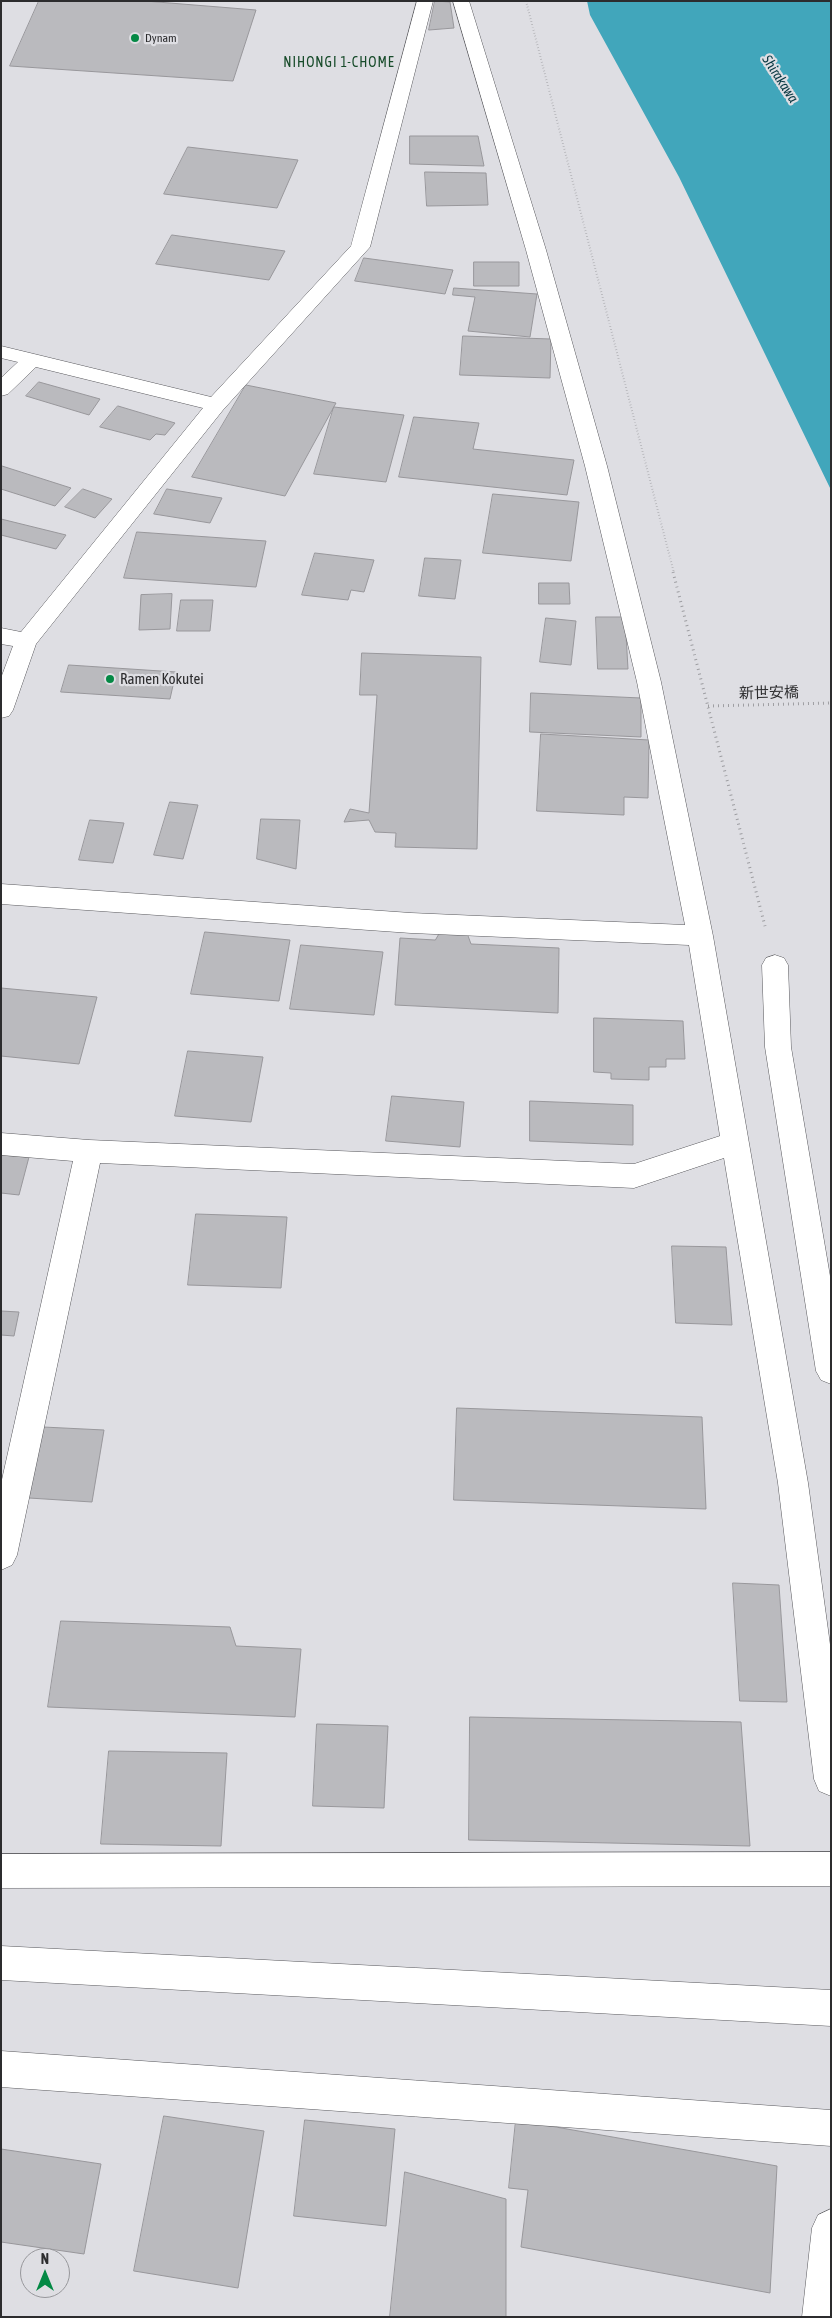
<!DOCTYPE html>
<meta charset="utf-8">
<style>
body{margin:0}
#map{position:relative;width:832px;height:2318px;overflow:hidden;background:#dedee3;font-family:"Asap Condensed",sans-serif}
canvas{display:block}
.frame{position:absolute;inset:0;border:2px solid #2c2c2e;pointer-events:none}
.north{position:absolute;left:20px;top:2248px;width:50px;height:50px;box-sizing:border-box;background:#dedee3;border:1px solid #97979b;border-radius:50%;rotate:0deg;font-size:14px;font-weight:700;line-height:20px;text-align:center;color:#2c2c2e}
.north::after{content:'';display:block;margin:auto;width:18px;height:22px;background:#048945;clip-path:polygon(50% 0,100% 100%,50% 72%,0 100%)}
</style>
<div id="map">
<canvas width="832" height="2318"></canvas>
<div class="frame"></div>
<div class="north">N</div>
</div>
<script>
const c = document.querySelector('canvas').getContext('2d');
c.lineJoin = 'round';
function paint(path, color) {
  c.fillStyle = color;
  c.fill(path, 'evenodd');
}
function stroke(path, color, width, dash) {
  c.strokeStyle = color;
  c.lineWidth = width;
  c.lineCap = dash ? 'butt' : 'round';
  c.setLineDash(dash || []);
  c.stroke(path);
}
function label(font, color, halo, rows, align = 'center') {
  c.font = font + ' "Asap Condensed","Noto Sans JP",sans-serif';
  c.lineWidth = 4.5;
  c.setLineDash([]);
  c.textBaseline = 'middle';
  c.strokeStyle = halo;
  c.fillStyle = color;
  for (const [text, x, y, turn = 0] of rows) {
    c.save();
    c.translate(x, y);
    c.rotate((+turn || 0) * Math.PI / 180);
    c.textAlign = isNaN(turn) ? turn : align;
    if (halo) c.strokeText(text, 0, 0);
    c.fillText(text, 0, 0);
    c.restore();
  }
}
paint(new Path2D(`
 M587,1H831V490L679,177L590,15Z`), '#41a6bb');
const building = new Path2D(`
 M39,1H145L256,10L233,81L10,66Z
 M435,1L450,2L454,28L429,30Z
 M410,136H478L484,166L410,164Z
 M188,147L298,160L277,208L164,194Z
 M425,172L486,173L488,205L427,206Z
 M172,235L285,251L269,280L156,264Z
 M364,258L453,270L445,294L355,281Z
 M474,262H519V286H474Z
 M454,288L537,294L530,337L468,331L475,297L453,295Z
 M463,336L551,339L550,378L460,375Z
 M39,382L100,399L89,415L26,396Z
 M246,385L336,403L285,496L192,477Z
 M118,406L175,423L165,435L156,434L150,440L100,427Z
 M334,407L404,415L386,482L314,474Z
 M414,417L479,423L473,449L574,460L567,495L399,477Z
 M1,467L2,466L71,488L55,506L1,489Z
 M83,489L112,499L95,518L65,507Z
 M167,489L222,498L210,523L154,514Z
 M493,494L579,502L571,561L483,553Z
 M1,519L66,535L56,549L1,535Z
 M137,532L266,541L256,587L124,578Z
 M315,553L374,560L364,592L351,590L348,600L302,595Z
 M425,558L461,560L455,599L419,596Z
 M539,583H569L570,604H539Z
 M172,594L170,629L139,630L141,595Z
 M181,600H213L210,631H177Z
 M596,617H625L628,669H598Z
 M546,618L576,621L571,665L540,662Z
 M362,653L481,657L477,849L395,847L396,833L375,832L369,820L344,822L350,809L369,813L377,695H360Z
 M69,665L176,672L170,699L61,692Z
 M531,693L641,698V737L530,732Z
 M541,734L649,740L648,798L624,797V815L537,811Z
 M170,802L198,805L183,859L154,855Z
 M261,819L300,820L296,869L257,859Z
 M90,820L124,823L113,863L79,860Z
 M441,931L467,933L471,944L559,948L558,1013L395,1005L400,938L435,940Z
 M205,932L290,940L279,1001L191,994Z
 M301,945L383,952L374,1015L290,1009Z
 M1,988L97,997L79,1064L1,1056Z
 M594,1018L683,1021L685,1059H666V1067H649V1080L611,1079V1073L594,1072Z
 M188,1051L263,1057L251,1122L175,1116Z
 M392,1096L464,1102L460,1147L386,1141Z
 M530,1101L633,1105V1145L530,1141Z
 M1,1155L29,1157L19,1195L1,1193Z
 M196,1214L287,1217L281,1288L188,1285Z
 M672,1246L726,1247L732,1325L676,1323Z
 M1,1311L19,1312L14,1336L1,1335Z
 M457,1408L702,1417L706,1509L454,1500Z
 M43,1427L104,1430L92,1502L29,1498Z
 M733,1583L779,1585L787,1702L740,1701Z
 M61,1621L230,1627L236,1646L301,1649L295,1717L48,1707Z
 M470,1717L741,1722L750,1846L469,1840Z
 M317,1724L388,1726L384,1808L313,1806Z
 M109,1751L227,1753L221,1846L101,1844Z
 M164,2116L264,2131L238,2288L134,2271Z
 M305,2120L395,2129L386,2226L294,2216Z
 M516,2120L777,2166L770,2293L521,2247L528,2190L509,2188Z
 M1,2149L101,2164L84,2254L1,2242Z
 M405,2172L506,2199V2317H390Z`);
paint(building, '#bababe');
stroke(building, '#98979b', 1);
const minor = new Path2D(`
 M417,1H433L370,247L223,410L36,644L13,710L9,716L1,718V678L13,646L1,644V628L21,632L203,408L36,367L8,394L1,396V378L18,362L1,358V346L211,397L351,246Z
 M453,1H469L546,250L607,466L661,682L713,936L808,1483L831,1652V1796L819,1791L814,1779L778,1483L724,1158L634,1188L100,1163L17,1555L12,1565L1,1570V1484L73,1161L1,1155V1133L89,1140L634,1164L720,1136L689,945L411,933L1,904V884L411,913L685,925L637,682L585,466L526,250Z
 M775,955L784,958L788,965L791,1047L831,1282V1384L821,1380L816,1371L765,1047L762,965L766,958Z
 M831,1852V1886L1,1888V1854Z
 M1,1946L831,1990V2026L1,1980Z
 M1,2051L831,2110V2146L1,2087Z
 M831,2209V2317H802L812,2228L818,2215Z`);
stroke(minor, '#59595d', 1);
stroke(new Path2D(`
 M526,1L674,573`), '#9e9ea2', 2, [0.5, 2.5]);
stroke(new Path2D(`
 M673,572L766,930
 M708,706L831,703`), '#9e9ea2', 3, [1, 4]);
paint(minor, '#fff');
for (const [x, y, r, color] of [
 [135,38,5,"#048945"],
 [110,679,5,"#048945"]
]) {
  const dot = new Path2D();
  dot.arc(x, y, r, 0, 2 * Math.PI);
  c.fillStyle = color;
  c.fill(dot);
  stroke(dot, '#dedee3', 2);
}
label('12px', '#2c2c2e', '#dedee3', [
 ["Dynam",145,38]
], 'left');
c.letterSpacing = '1px';
label('14px', '#174b2a', '#dedee3', [
 ["NIHONGI 1-CHOME",339,63]
]);
c.letterSpacing = '0px';
label('italic 14px', '#073741', '#dedee3', [
 ["Shirakawa",780,79,57]
]);
label('15px', '#2c2c2e', '#dedee3', [
 ["Ramen Kokutei",120,679]
], 'left');
label('15px', '#2c2c2e', '#dedee3', [
 ["新世安橋",769,693,-1]
]);
</script>
